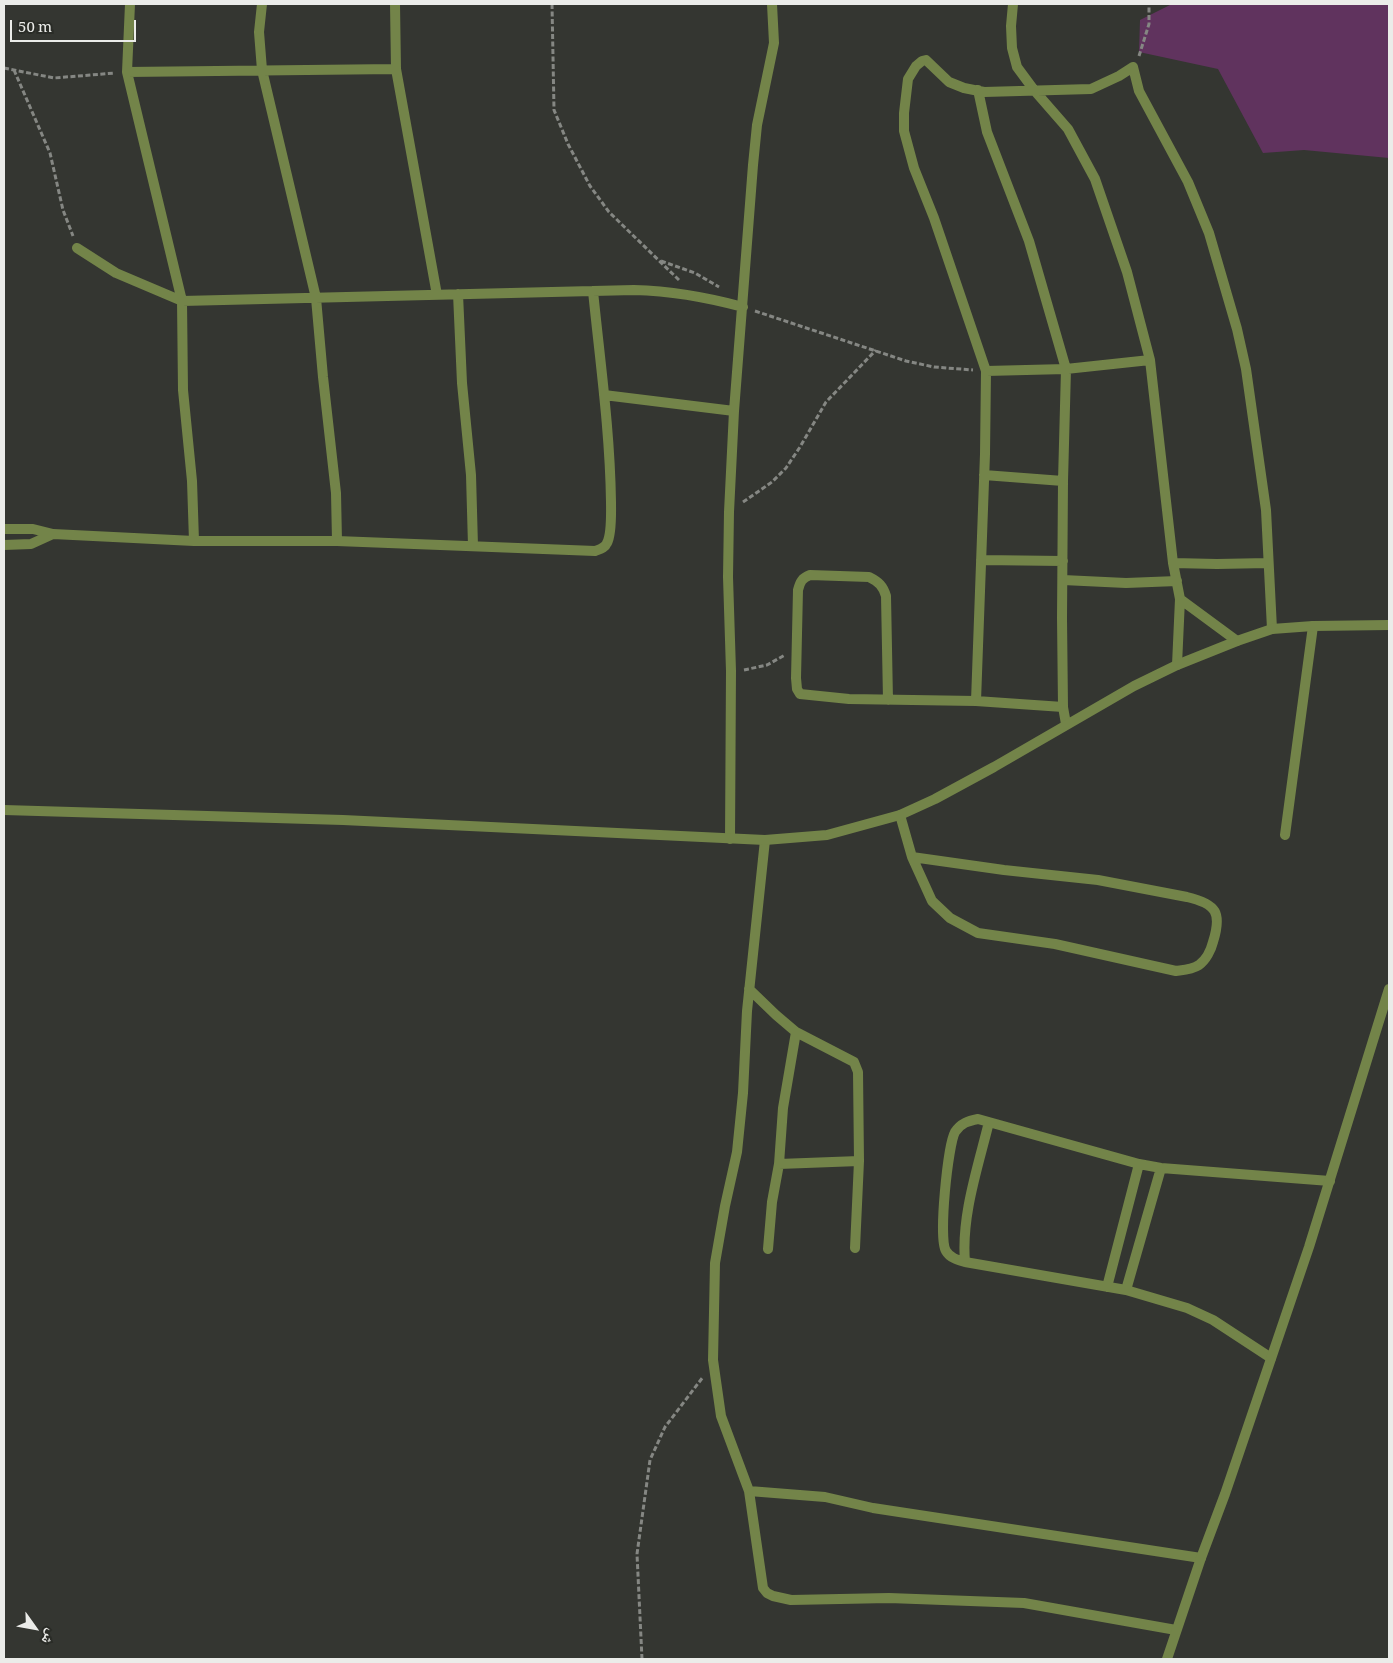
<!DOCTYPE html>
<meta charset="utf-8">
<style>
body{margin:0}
#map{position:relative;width:1393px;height:1663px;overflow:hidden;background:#343631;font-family:Georgia,"Noto Naskh Arabic",serif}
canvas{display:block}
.frame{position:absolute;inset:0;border:5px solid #ebece9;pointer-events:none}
.north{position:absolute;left:10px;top:1603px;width:50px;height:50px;-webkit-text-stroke:4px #2a2c27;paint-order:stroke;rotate:122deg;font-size:14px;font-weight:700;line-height:20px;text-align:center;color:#ebece9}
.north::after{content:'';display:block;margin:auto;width:18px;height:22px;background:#ebece9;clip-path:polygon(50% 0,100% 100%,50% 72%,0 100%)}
.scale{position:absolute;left:10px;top:20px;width:126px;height:22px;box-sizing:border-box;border:2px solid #ebece9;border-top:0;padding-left:6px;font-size:15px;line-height:18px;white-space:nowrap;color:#ebece9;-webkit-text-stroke:4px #2a2c27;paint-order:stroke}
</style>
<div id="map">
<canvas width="1393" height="1663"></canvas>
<div class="frame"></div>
<div class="north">ش</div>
<div class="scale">50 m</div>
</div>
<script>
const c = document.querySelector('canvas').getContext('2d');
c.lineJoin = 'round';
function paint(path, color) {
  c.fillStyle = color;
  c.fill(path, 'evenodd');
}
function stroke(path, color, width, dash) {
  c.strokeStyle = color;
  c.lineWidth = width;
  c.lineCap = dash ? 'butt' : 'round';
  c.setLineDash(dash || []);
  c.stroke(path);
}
paint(new Path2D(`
 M1172,4H1389V158L1304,150L1263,153L1218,69L1139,52L1140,20Z`), '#60335e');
stroke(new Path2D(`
 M552,4L554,110L568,144L590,186L609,212L680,281
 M1139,56L1149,24V4
 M4,68L54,78L115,73
 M14,70L50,153L63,210L73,236
 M661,261L695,273L719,287
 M755,311L906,361L934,367L973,370
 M743,502L772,482L786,468L800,447L826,402L876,350
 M744,670L767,665L785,655
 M642,1659L637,1554L650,1460L665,1427L703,1377`), '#858783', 3, [5, 2.5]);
stroke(new Path2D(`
 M262,4L259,32L262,70L316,298L323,377L336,493L337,541
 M395,4L396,69L437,295
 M1013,4L1011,26L1012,48L1017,67L1034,90L1068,129L1095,179L1127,272L1150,360L1173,563L1180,599L1177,665
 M127,72L130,4
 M978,90L987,132L1029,241L1066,369L1063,481L1062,618L1063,707L1066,724
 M77,248L116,273L182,301L634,290C672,291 706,297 743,307
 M458,294L462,383L471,475L473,546
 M986,371L1066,369L1150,360
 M604,395L734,411
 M984,475L1063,481
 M4,529H33L53,534L194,541H337L595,551C600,549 605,548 607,543C612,534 611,512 611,502C610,431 600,361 593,291
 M194,541L192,481L183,390L182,301L127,72L396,69
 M4,545L31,544L53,534
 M981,560L1063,561
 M1173,563L1217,564L1268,563
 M1063,580L1126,583L1177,581
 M1180,599L1237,641
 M888,700L886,596C883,586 879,582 869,577L810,575C802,578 800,582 798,590L796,678L797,689L800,694L849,699L976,701
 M1063,707L976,701L985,454L986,371L934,218L914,168L904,131V113L908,79L916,66L922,61L926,60L949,82L964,88L984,92L1091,89L1119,76L1133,67L1139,91L1188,182L1209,233L1237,329L1246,369L1266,510L1272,629
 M900,815L912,857L932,901L950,918L978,933L1055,944L1176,971C1184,970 1191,970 1199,965C1206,960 1211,950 1213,942C1222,913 1217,904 1187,897L1098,880L1004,870L912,857
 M1285,835L1313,626
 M730,839L731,671L728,577L729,512L734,411L753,165L757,125L774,43L772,4
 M765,840L747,1011L743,1093L737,1152L725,1206L715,1263L713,1360L721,1416L749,1491L763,1588L767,1593L773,1596L791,1600L889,1598L1024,1603L1176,1630
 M749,989L776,1015L796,1032L854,1062L858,1072L859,1161L855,1248
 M779,1164L859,1161
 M768,1249L772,1202L779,1164L783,1108L796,1032
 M965,1262C961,1216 978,1167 989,1122
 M1107,1287L1139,1164
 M1126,1290L1161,1168
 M1271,1358L1213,1320L1187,1308L1126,1290L965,1262C958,1260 950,1258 946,1251C938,1239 948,1145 955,1132C961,1123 968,1121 978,1119L1139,1164L1161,1168L1330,1181
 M749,1491L825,1497L873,1508L1201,1558`), '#738449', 10);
stroke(new Path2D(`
 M4,810L343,820L765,840L827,835L900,815L935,799L994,767L1134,686L1177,665L1237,641L1272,629L1313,626L1389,625
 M1167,1659L1201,1558L1225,1494L1309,1247L1389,989`), '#738449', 10);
</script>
